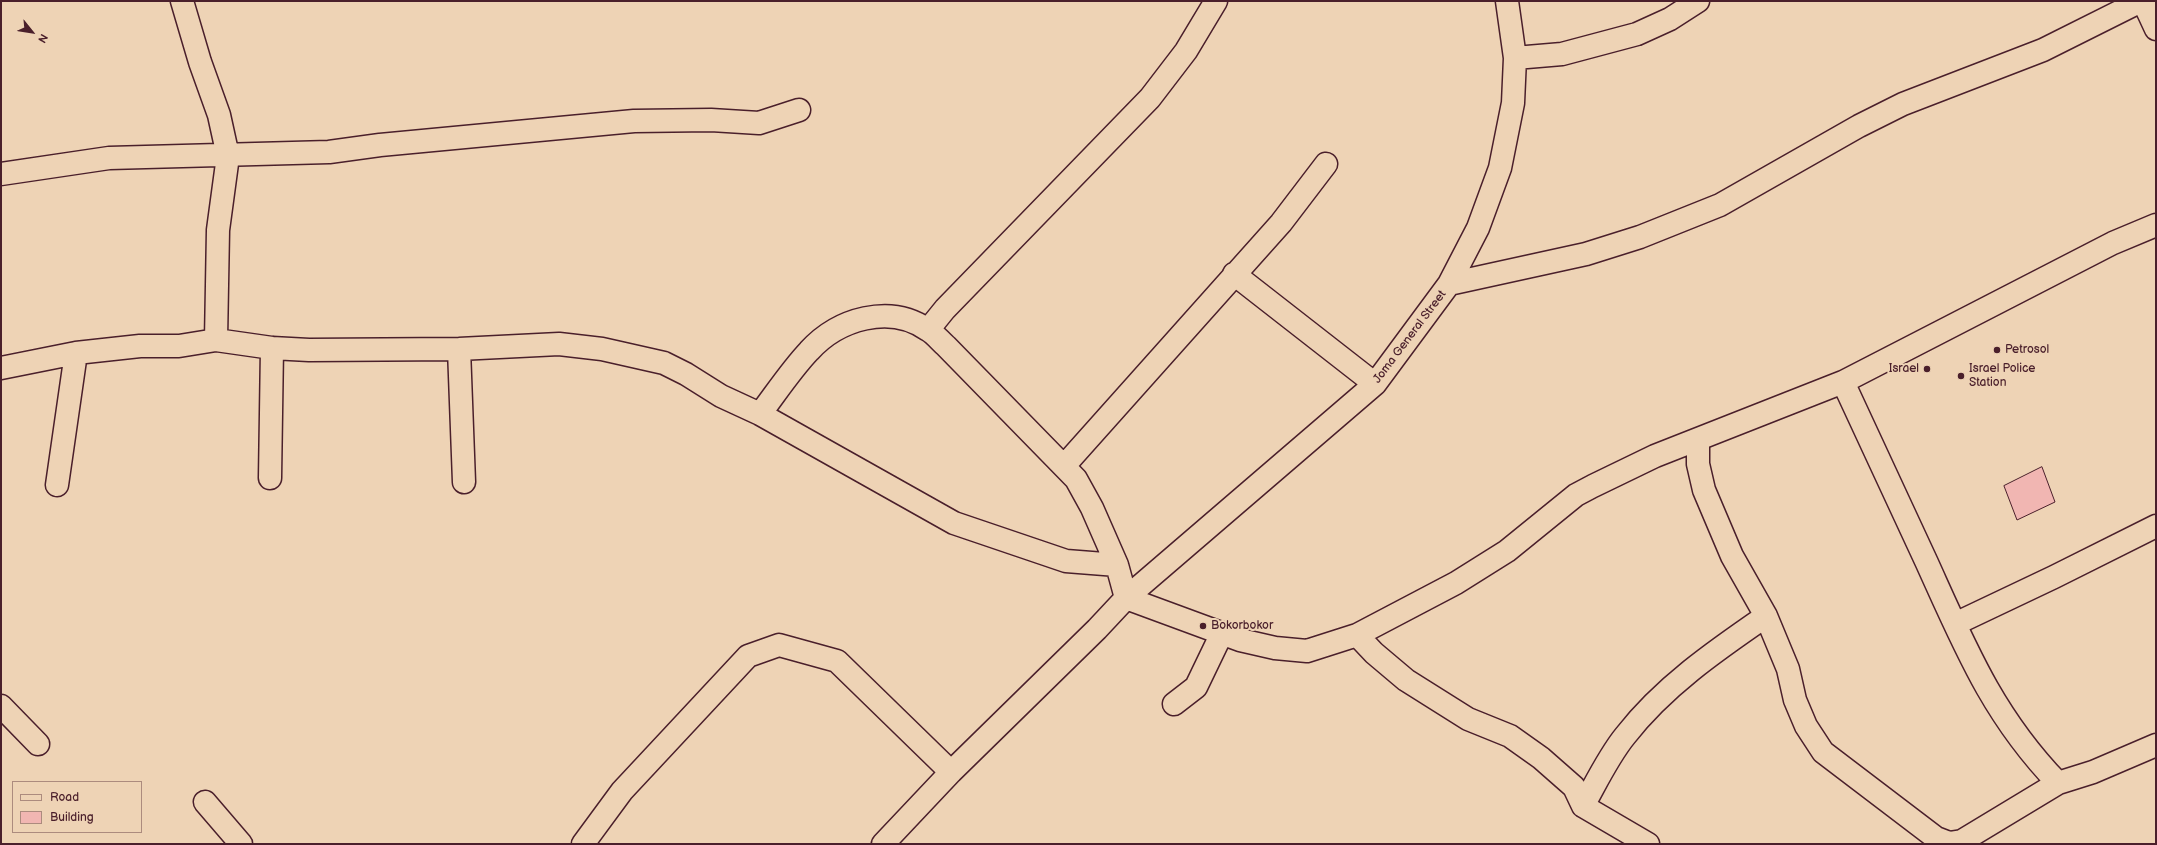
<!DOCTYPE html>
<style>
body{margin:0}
#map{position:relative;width:2157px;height:845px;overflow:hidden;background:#eed3b5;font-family:"Balsamiq Sans",sans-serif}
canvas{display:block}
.frame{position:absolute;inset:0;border:2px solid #4a1f2b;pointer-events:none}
.legend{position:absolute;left:12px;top:781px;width:130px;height:52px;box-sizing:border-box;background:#eed3b5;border:1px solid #ac8b7e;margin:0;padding:5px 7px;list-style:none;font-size:12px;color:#4a1f2b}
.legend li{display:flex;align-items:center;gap:8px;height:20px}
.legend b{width:20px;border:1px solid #ac8b7e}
.north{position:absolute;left:12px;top:12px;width:40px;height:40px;-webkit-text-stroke:3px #eed3b5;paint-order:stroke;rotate:120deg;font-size:11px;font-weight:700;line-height:16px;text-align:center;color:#4a1f2b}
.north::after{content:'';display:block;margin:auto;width:14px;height:18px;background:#4a1f2b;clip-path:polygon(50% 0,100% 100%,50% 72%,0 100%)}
</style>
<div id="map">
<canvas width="2157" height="845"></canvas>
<div class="frame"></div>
<ul class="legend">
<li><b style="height:5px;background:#eed3b5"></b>Road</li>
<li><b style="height:11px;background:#f1b6b2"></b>Building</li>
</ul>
<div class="north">N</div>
</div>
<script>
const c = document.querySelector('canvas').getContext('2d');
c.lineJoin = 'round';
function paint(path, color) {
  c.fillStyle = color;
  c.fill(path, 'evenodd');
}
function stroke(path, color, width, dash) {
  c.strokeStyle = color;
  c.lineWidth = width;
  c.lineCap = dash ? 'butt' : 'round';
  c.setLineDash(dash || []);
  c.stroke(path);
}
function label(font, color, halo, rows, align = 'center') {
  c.font = font + ' "Balsamiq Sans",sans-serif';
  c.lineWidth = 4;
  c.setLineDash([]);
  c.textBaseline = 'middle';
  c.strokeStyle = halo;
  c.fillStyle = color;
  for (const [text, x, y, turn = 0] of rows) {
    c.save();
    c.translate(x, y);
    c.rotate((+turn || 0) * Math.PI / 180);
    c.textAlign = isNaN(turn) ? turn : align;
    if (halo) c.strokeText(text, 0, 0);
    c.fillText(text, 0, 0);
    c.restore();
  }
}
const building = new Path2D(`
 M2042,467L2055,502L2017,520L2004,486Z`);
paint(building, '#f1b6b2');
stroke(building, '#4a1f2b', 1);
const minor = new Path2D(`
 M182,1L200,62L219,115L228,156L218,230L216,340
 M2143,1L2156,29
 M1515,58L1562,54L1637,34L1670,19L1698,1
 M1,174L109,158L329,152L380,145L634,121L711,120L759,123L799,110
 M1234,274L1375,384
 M1449,284L1586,254L1640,237L1720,205L1859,126L1903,104L2043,50L2141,1
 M928,330L945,309L1150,98L1186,51L1216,1
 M459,349L464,482
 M1,368L76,353L140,346H179L216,340L272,348L309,350L459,349L559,344L602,349L664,363L686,374L721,396L760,414L954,523L1066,561L1117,565L1126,598
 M1843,382C1871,442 1899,503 1927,563C1965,647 1993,716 2058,783L2093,772L2156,745
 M760,414C776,393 791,370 809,351C838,319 890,303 928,330C935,334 940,341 946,346L1076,479L1092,508L1117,565
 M1698,441V464L1704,490L1732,556L1766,616L1788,669L1795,700L1806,726L1823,752L1936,838L1949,843L1962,841L2058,783
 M1064,466L1281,223L1326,164
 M270,478L272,348
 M57,485L76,353
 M1126,598L1240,640L1275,648L1307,651L1357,635L1456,583L1507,551L1576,495L1593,486L1655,456L1843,382L2113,243L2156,225
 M1955,624L2054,577L2156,526
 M1357,635L1374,653L1406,680L1468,719L1510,736L1541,758L1574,787L1583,806L1648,844
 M1174,704L1196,687L1222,633
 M1,706L38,744
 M205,802L241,844
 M1583,806C1596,783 1608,757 1625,736C1663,687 1715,651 1766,616
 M583,844L622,791L748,656L779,645L837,661L951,772
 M883,844L951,772L1097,629L1126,598L1375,384L1449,284L1478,228L1500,168L1513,103L1515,58L1507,1`);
stroke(minor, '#4a1f2b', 25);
stroke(minor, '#eed3b5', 22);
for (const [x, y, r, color] of [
 [1997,350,4,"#4a1f2b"],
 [1927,369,4,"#4a1f2b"],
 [1961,376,4,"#4a1f2b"],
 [1203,626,4,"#4a1f2b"]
]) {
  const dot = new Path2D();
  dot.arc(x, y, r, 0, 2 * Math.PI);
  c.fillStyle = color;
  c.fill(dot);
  stroke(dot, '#eed3b5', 1.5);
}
label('12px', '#4a1f2b', '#eed3b5', [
 ["Joma General Street",1410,337,-53]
]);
label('12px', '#4a1f2b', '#eed3b5', [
 ["Petrosol",2005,350],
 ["Israel",1919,369,"right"],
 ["Israel Police",1969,369],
 ["Station",1969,383],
 ["Bokorbokor",1211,626]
], 'left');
</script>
